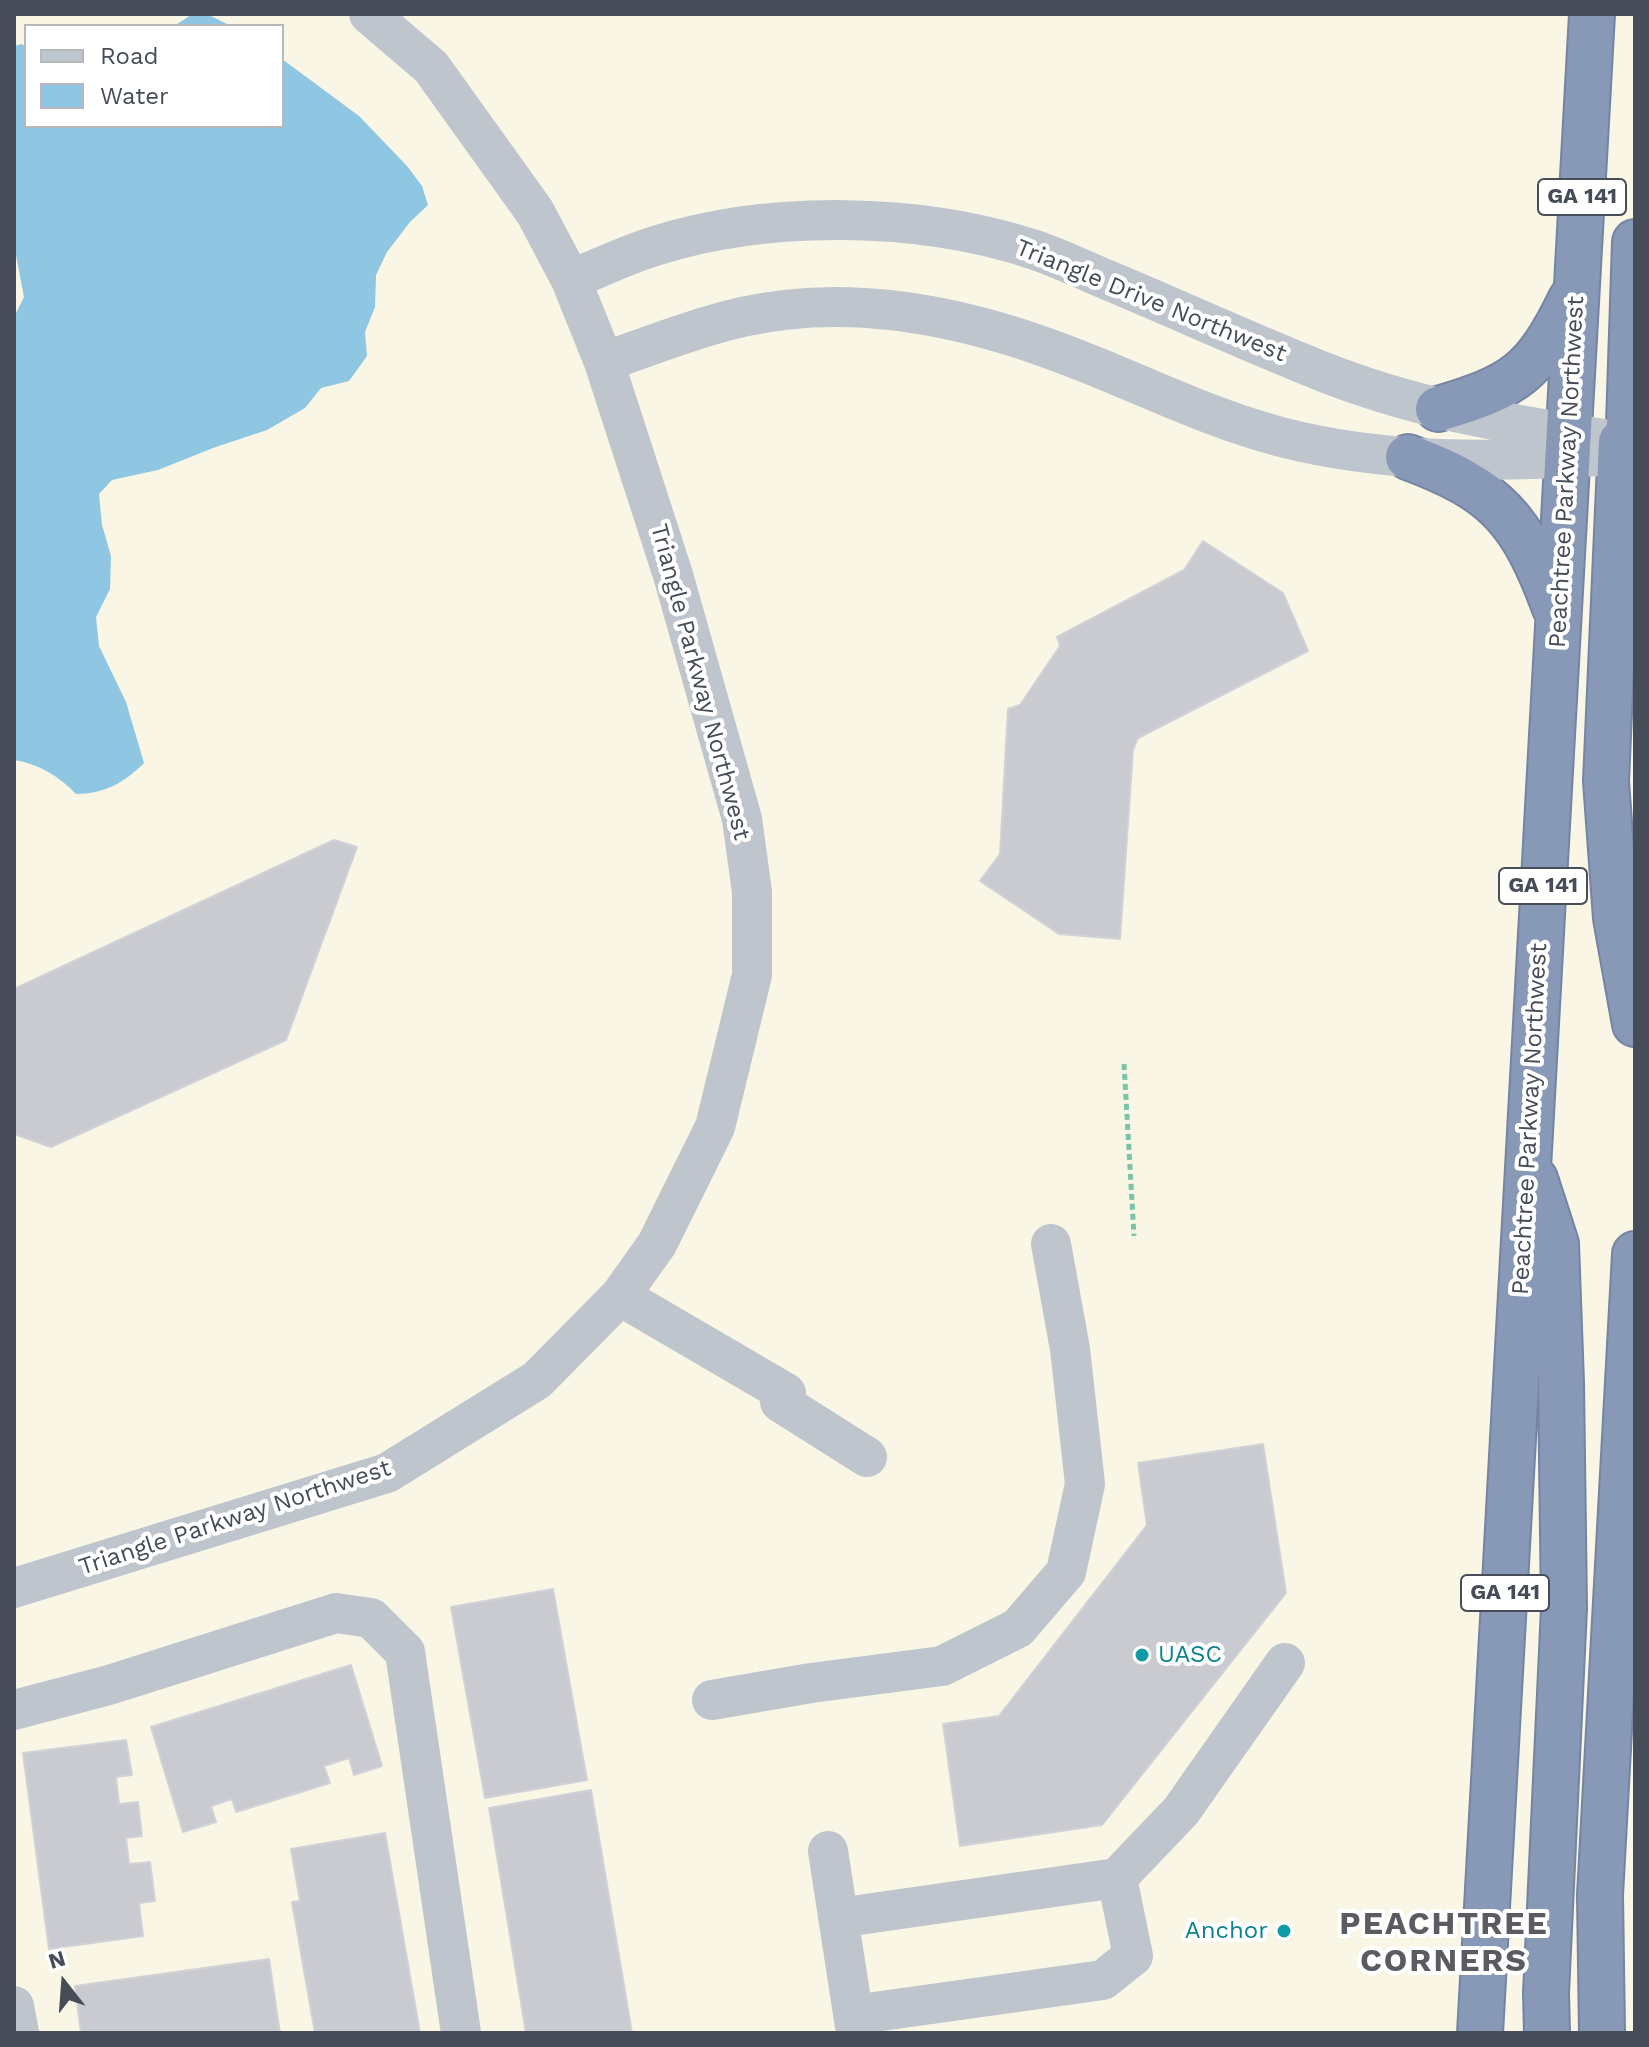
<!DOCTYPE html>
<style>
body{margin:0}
#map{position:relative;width:1649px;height:2047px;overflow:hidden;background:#efedec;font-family:"Work Sans",sans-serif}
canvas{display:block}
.frame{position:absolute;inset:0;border:16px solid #474d58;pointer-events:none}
.legend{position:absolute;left:24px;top:24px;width:260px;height:104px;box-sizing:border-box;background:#fff;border:2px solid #b5b8bc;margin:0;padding:10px 14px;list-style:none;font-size:24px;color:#474d58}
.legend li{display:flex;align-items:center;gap:16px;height:40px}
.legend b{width:40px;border:2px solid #b5b8bc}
.north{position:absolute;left:24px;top:1943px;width:80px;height:80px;-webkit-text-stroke:6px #fff;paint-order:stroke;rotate:343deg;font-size:22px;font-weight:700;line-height:32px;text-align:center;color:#474d58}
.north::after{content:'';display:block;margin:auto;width:28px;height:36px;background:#474d58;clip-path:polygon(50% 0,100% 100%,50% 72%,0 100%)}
</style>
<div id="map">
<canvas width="1649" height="2047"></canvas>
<div class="frame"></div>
<ul class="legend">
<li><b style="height:10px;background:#bfc5cd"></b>Road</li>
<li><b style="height:22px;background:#8fc6e2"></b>Water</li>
</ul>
<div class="north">N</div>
</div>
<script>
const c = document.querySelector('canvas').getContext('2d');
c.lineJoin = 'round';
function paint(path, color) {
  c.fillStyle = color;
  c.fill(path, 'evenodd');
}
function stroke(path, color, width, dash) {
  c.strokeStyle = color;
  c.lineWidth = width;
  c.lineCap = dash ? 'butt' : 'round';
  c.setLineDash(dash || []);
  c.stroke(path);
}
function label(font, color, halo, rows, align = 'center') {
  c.font = font + ' "Work Sans",sans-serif';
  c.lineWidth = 8;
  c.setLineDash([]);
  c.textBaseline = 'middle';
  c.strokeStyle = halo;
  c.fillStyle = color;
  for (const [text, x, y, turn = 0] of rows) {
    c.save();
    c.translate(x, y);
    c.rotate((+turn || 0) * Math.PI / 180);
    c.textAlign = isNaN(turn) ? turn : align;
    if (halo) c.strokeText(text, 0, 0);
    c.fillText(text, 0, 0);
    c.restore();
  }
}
paint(new Path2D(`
 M14,14H1635V2033H14ZM26,26H282V126H26Z`), '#f9f6e6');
paint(new Path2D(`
 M191,15H209L231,26H174Z
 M22,44L26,47V126H282V59L359,116L407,166L422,186L428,205L410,222L387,252L376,275L375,307L365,332L367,356L349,381L321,388L305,408L267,430L213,448L158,470L112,480L99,494L102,525L111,556L110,589L96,617L99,646L126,702L144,763C124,783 104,794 76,794C59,776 39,764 14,760V317L24,297L14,245V46Z`), '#8fc6e2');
const building = new Path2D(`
 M1203,541L1283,593L1308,651L1138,738L1133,750L1120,939L1059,934L980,881L1000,854L1008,709L1020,705L1060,646L1057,637L1184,570Z
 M334,840L357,847L286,1040L51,1147L14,1134V989Z
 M1263,1444L1286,1593L1102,1825L960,1846L943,1724L999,1716L1147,1525L1138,1463Z
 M553,1589L587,1780L485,1798L451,1607Z
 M351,1665L382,1766L354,1775L349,1758L324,1766L330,1783L236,1812L232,1799L211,1806L216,1822L183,1832L151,1727Z
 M126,1740L132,1775L116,1777L119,1804L138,1802L142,1836L126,1838L129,1864L150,1862L155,1901L139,1903L143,1936L49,1949L23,1753Z
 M591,1790L632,2033H526L489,1808Z
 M385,1833L420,2033H315L292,1902L300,1901L291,1849Z
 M269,1959L280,2033H81L75,1986Z`);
paint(building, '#cacbd1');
stroke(building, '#d1d2d7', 2);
const highway = new Path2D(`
 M1438,409C1516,386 1535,373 1571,299
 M1621,442L1606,781L1616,918L1635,1024
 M1628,454L1635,242
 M1408,457C1497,490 1522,519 1555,608
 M1535,1179L1556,1244L1561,1383L1564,1608L1546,1993L1547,2033
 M1480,2033L1592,14
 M1602,2033L1600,1895L1635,1254`);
stroke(highway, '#7484a2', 48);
stroke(new Path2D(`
 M1124,1064L1134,1236`), '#7ac4a9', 5, [6, 4]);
stroke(new Path2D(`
 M571,280C598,268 626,255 655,246C769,210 919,212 1032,249C1057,257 1081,269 1105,279C1182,311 1257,346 1334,376C1431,413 1533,428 1635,444
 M604,362C649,346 695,328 742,317C857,291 976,318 1084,362C1150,388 1212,419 1281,437C1385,464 1494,462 1600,456
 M620,1296L786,1393
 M780,1402L867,1457
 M14,1588L387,1473L537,1380L620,1296L657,1244L715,1127L752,975V892L742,819L673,575L604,362L571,280L535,212L431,67L369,14
 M712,1700L811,1683L942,1666L1018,1628L1066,1572L1085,1484L1070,1349L1051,1244
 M14,1710L109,1685L336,1613L371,1618L405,1652L461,2033
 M828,1851L856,2033
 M838,1918L1117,1878L1181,1811L1285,1663
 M14,2006L19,2033
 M853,2015L1103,1980L1133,1956L1117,1878`), '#bfc5cd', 40);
stroke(highway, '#8899b7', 44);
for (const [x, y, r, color] of [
 [1142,1655,8,"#0f9aa8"],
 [1284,1931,8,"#0f9aa8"]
]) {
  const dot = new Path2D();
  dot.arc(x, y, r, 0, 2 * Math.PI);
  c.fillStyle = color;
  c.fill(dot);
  stroke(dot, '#fff', 3);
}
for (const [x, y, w] of [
 [1582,197,88],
 [1543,886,88],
 [1505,1593,88]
]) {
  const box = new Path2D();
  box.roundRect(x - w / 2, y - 18, w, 36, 6);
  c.fillStyle = '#fff';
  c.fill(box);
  stroke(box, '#474d58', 2);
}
label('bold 22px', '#474d58', null, [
 ["GA 141",1582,197],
 ["GA 141",1543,886],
 ["GA 141",1505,1593]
]);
label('24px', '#474d58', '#fff', [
 ["Triangle Drive Northwest",1151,301,22],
 ["Peachtree Parkway Northwest",1567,472,-87],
 ["Triangle Parkway Northwest",700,682,75],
 ["Peachtree Parkway Northwest",1530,1119,-87],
 ["Triangle Parkway Northwest",235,1518,-18]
]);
label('24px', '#0d838f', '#fff', [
 ["UASC",1158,1655],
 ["Anchor",1268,1931,"right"]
], 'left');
c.letterSpacing = '2px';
label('bold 32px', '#5a5c61', '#fff', [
 ["PEACHTREE",1444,1925],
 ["CORNERS",1444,1962]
]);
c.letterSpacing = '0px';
</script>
